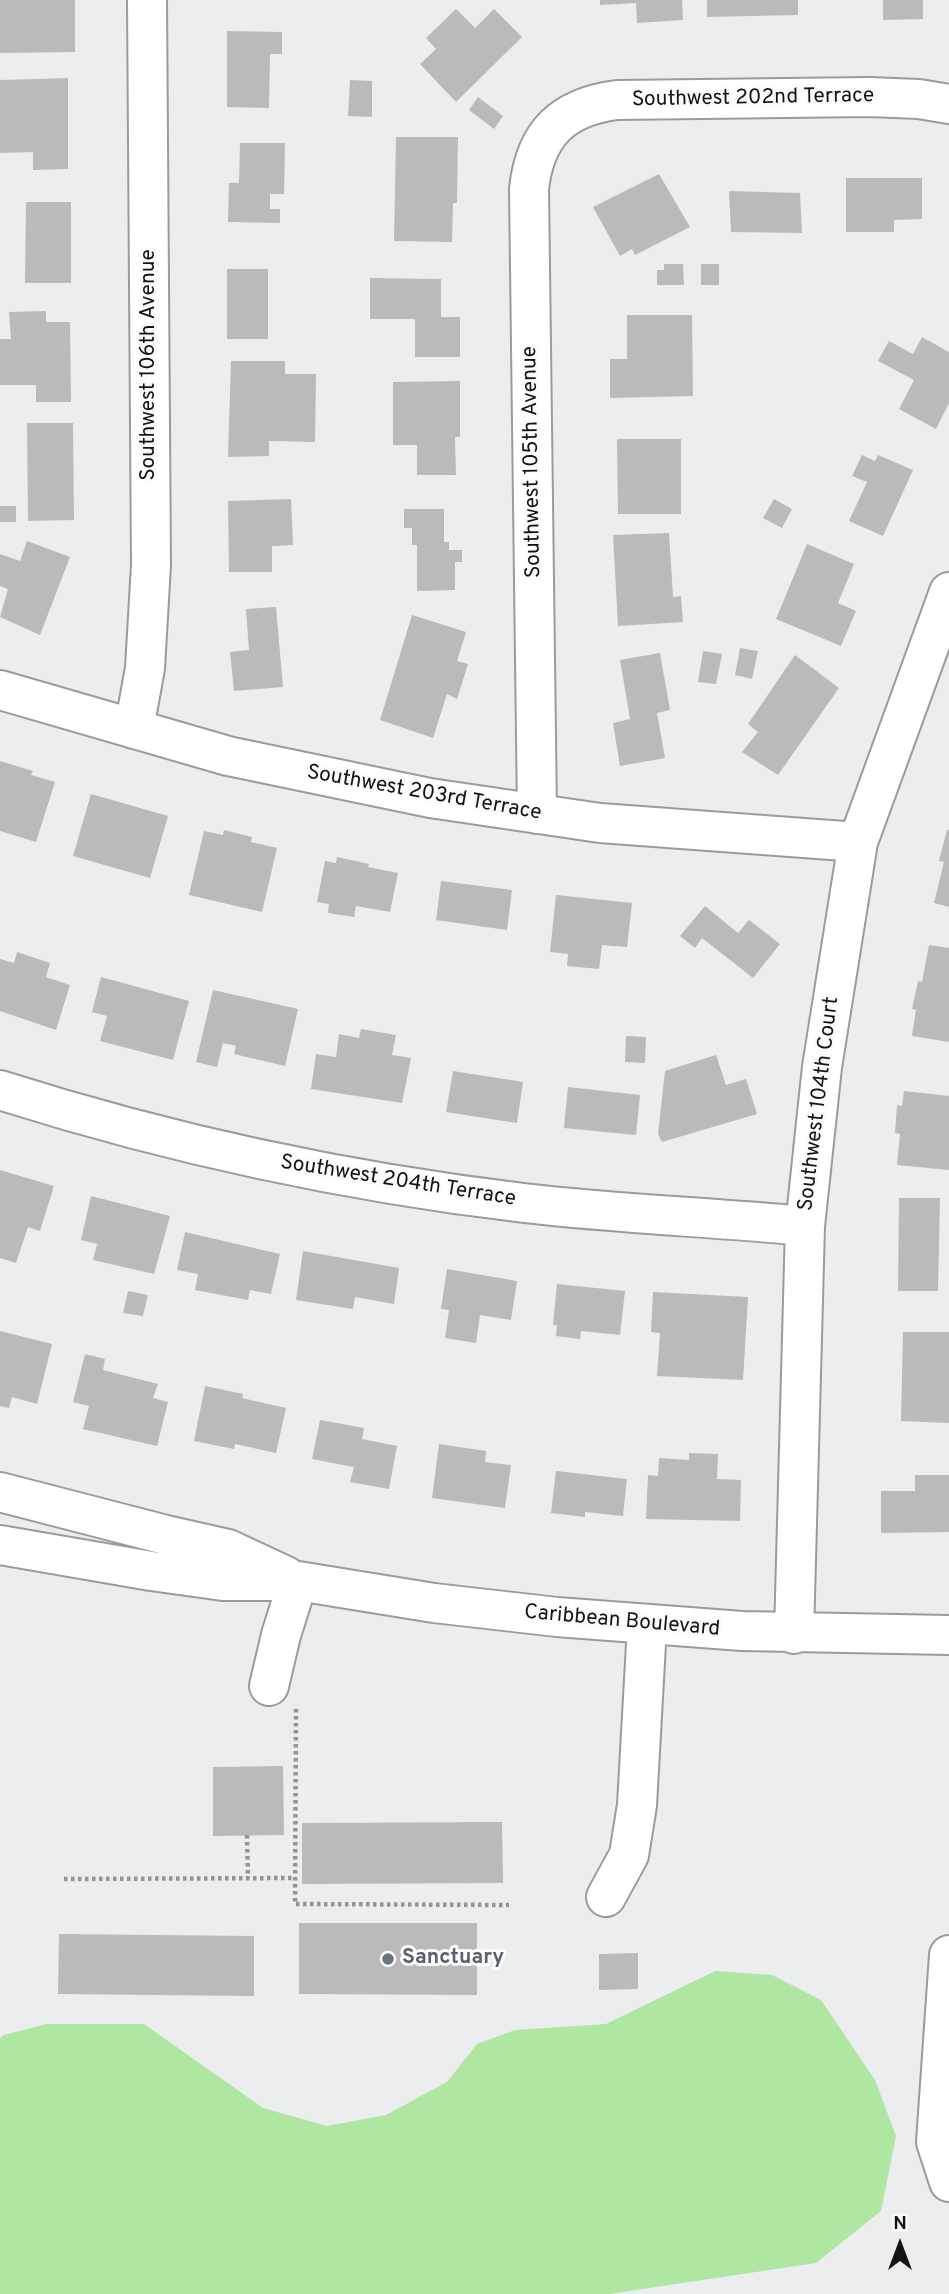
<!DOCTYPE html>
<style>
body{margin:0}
#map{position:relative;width:949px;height:2294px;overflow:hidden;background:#ecedef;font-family:Overpass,sans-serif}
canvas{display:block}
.north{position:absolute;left:865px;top:2210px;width:70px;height:70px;-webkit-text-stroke:5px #fafbfc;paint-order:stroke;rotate:0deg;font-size:19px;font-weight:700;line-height:28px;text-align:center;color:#121313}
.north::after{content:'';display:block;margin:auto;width:24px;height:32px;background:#121313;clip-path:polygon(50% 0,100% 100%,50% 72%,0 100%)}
</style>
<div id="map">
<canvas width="949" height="2294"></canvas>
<div class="north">N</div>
</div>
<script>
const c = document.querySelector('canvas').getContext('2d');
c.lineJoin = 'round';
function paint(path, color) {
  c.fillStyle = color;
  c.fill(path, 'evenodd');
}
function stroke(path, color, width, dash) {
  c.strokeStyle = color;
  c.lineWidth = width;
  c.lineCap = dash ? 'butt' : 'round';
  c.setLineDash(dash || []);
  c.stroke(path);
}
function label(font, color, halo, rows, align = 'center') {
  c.font = font + ' Overpass,sans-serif';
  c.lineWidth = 6;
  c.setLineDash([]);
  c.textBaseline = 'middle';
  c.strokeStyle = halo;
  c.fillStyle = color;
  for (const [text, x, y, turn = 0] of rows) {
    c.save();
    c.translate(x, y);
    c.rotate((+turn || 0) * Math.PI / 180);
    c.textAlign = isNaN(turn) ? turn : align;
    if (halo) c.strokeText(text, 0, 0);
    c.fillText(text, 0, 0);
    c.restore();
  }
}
paint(new Path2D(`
 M715,1971L772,1975L821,2000L875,2080L896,2136L881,2211L816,2263L609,2294H0V2038L4,2035L46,2024H144L263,2108L327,2126L386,2115L447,2082L477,2044L515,2030L606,2024Z`), '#afe6a2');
paint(new Path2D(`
 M0,0H75V52L0,53Z
 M600,0H682L683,20L637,23L636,3L600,5Z
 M707,0H798V15L707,17Z
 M883,0H923V19L883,20Z
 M456,9L475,28L494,9L522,37L456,102L420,64L436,49L426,38Z
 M227,31L282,32V54H270L269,108L227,107Z
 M68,78V169L33,170V152L0,153V80Z
 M350,80L372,81V117L348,116Z
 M478,97L503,116L494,129L469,110Z
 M396,137H458L457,203H453L452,242L394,241Z
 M240,143H285L284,194H270V209H280V223L228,222L229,183H239Z
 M659,174L690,227L635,255L632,249L620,256L593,207Z
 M846,178H922V219L894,220V232H846Z
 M729,191L800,193L802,233L731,232Z
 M26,202H71V283H25Z
 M664,264H683L684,285H657V270H664Z
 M701,264H719V285H701Z
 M227,269H268V339H227Z
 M370,278L441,279V317H460V357H415V319H370Z
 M46,311V322H70L71,402H36V385H0V339H11L9,312Z
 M627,315H692L693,396L610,398V359H627Z
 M922,337L949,352V403L936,429L899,409L914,380L878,361L889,341L913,354Z
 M231,361H285V374H316L315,442L269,441V456L228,457Z
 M460,381V437H455L456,475H417V445H393V382Z
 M27,423H73L74,520L28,521Z
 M617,439H681V514H618Z
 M862,455L875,461L878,455L913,470L883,536L849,521L867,482L852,476Z
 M291,499L293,545L272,546V572H229L228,501Z
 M774,499L792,509L782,528L763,518Z
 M0,506H16V522H0Z
 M404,509H444V542H449V550H462V562H455V590L417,591V545H412V528H404Z
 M669,533L673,597L681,596L683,622L618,626L613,535Z
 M27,541L70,557L40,635L0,617L8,589L0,586V554L20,561Z
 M807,544L854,564L838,603L856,611L841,646L776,619Z
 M276,607L283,687L234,691L230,652L249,650L246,609Z
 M412,615L466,632L457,661L468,664L457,699L447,694L433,738L380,720Z
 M740,648L758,651L752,679L735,675Z
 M703,651L722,654L716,684L698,682Z
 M660,653L670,710L657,713L665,758L620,766L613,723L630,719L620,660Z
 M795,655L839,688L778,775L742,752L758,732L748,724Z
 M0,761L33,771L31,775L55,782L36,842L0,831Z
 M91,794L168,816L150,878L73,856Z
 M224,830L252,837L251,842L277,848L262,912L189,895L204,831L223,835Z
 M947,830H949V907L934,903L944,862L939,861Z
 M337,857L369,864L368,867L398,873L390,912L356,906L354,917L328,913L329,904L317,902L325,861L336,863Z
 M441,881L512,890L507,930L436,920Z
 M556,895L632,903L627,947L602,945L599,969L567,966L568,954L550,952Z
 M705,906L738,933L749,920L780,944L753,978L702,938L695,948L680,936Z
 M929,945L949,948V1042L912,1036L916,1010L912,1009L918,981L922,982Z
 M17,952L50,963L46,977L70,985L56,1030L0,1011V959L14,963Z
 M101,977L189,1001L173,1060L100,1041L107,1016L92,1012Z
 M213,990L298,1009L285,1066L234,1054L236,1046L223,1043L217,1067L196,1062Z
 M361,1029L396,1035L392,1055L411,1058L402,1103L311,1089L316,1054L336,1057L339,1034L359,1038Z
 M626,1036L646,1037L645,1063L625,1062Z
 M716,1055L726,1085L746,1079L757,1114L662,1142L658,1134L665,1071Z
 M453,1071L523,1082L517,1123L446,1112Z
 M568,1087L640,1095L636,1135L564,1128Z
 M904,1091L949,1096V1170L897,1165L900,1134L895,1133L897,1105L902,1106Z
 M0,1170L54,1186L40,1231L28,1227L16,1263L0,1258Z
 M91,1196L170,1216L154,1274L93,1260L97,1244L81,1240Z
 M899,1198H940L938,1291H898Z
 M185,1232L280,1254L271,1294L250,1290L248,1300L195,1290L198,1274L177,1270Z
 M303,1251L399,1268L394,1304L355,1297L353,1309L296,1300Z
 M447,1269L517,1281L511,1320L480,1315L476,1343L445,1338L449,1310L441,1309Z
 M557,1284L625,1291L620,1335L581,1331L580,1339L556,1336L557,1325H553Z
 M128,1291L148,1295L143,1316L123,1313Z
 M653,1292L748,1297L743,1380L657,1376L660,1333L651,1332Z
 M0,1331L52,1344L37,1404L12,1397L9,1408L0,1406Z
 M903,1332H949V1423L901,1421Z
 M85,1354L105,1359L103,1370L158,1384L153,1398L168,1402L157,1446L83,1429L89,1406L73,1402Z
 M205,1386L243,1394L242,1398L286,1408L276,1453L235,1444L234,1449L194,1441Z
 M320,1420L364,1428L362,1439L397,1446L389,1489L350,1482L354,1467L312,1459Z
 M439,1444L486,1451L485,1462L511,1465L505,1508L432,1498Z
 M689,1453L718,1454L717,1479L741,1480L740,1521L646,1519L648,1475L658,1476L659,1458L689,1460Z
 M556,1471L627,1479L623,1516L585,1512V1517L551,1513Z
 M915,1475H949V1532L881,1533V1491H915Z
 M283,1766L284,1835L213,1836V1767Z
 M502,1822L503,1883L302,1884V1823Z
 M299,1923H477V1995L299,1994Z
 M59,1934L254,1936V1996L58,1994Z
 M638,1953V1989L599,1990V1954Z`), '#bbbaba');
const minor = new Path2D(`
 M0,690L228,756L430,798L600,823L858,842
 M134,729L145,668L151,565L147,0
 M537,814L529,189C535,134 562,107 617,100L869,97L919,99L949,104
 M0,1090C170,1144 347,1182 524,1203C617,1214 711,1217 805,1226
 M0,1492L166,1535L228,1549L286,1576
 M0,1545L151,1571L223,1581H298L434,1603L557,1617L742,1631L949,1635
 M794,1634L805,1226L822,1067L858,842L949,592
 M269,1686L281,1635L298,1581
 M606,1897L629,1855L637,1805L647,1626
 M949,1955L936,2142L949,2182`);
stroke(minor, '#9a9b9c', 42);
stroke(new Path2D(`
 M296,1709L295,1904L509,1905
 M247,1835L248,1878
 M64,1879L295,1878`), '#939496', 4.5, [3.5, 3.5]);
stroke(minor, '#fff', 38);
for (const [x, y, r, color] of [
 [388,1959,7,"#6b7280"]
]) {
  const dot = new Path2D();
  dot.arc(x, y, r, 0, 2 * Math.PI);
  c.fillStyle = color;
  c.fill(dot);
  stroke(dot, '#fafbfc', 2.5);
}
label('21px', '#121313', '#fafbfc', [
 ["Southwest 202nd Terrace",753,99,-1],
 ["Southwest 106th Avenue",150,365,-90],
 ["Southwest 105th Avenue",533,462,-91],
 ["Southwest 203rd Terrace",424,794,10],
 ["Southwest 104th Court",820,1104,-83],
 ["Southwest 204th Terrace",398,1182,9],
 ["Caribbean Boulevard",622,1622,5]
]);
label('bold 21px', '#5b616d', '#fafbfc', [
 ["Sanctuary",402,1959]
], 'left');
</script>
